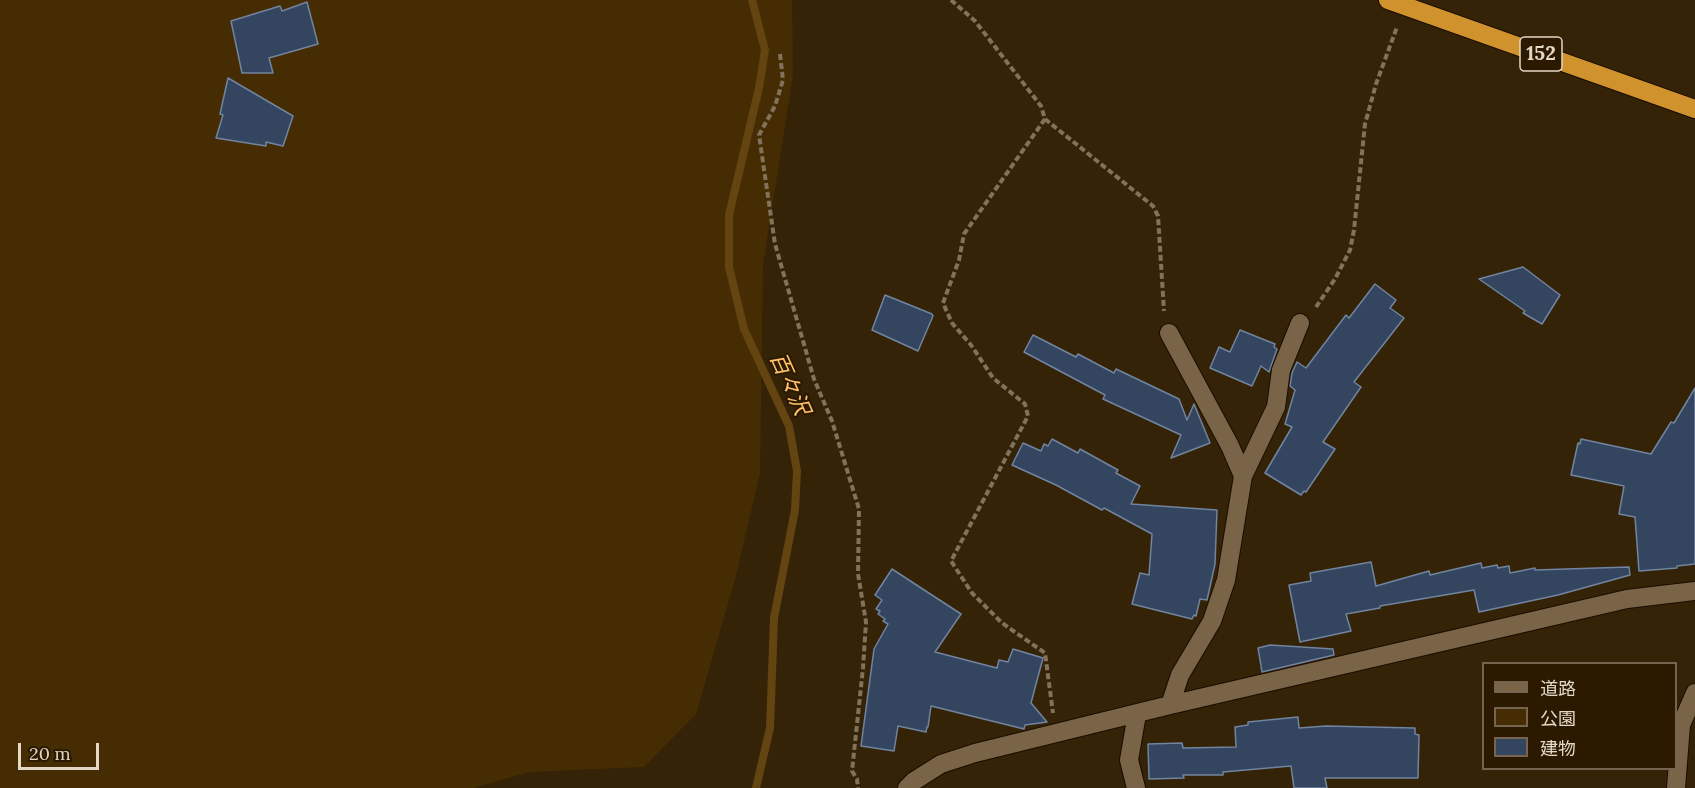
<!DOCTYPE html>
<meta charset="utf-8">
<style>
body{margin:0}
#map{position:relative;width:1695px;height:788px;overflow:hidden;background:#352307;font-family:Lora,"Noto Sans JP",serif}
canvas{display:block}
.legend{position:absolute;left:1482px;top:662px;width:195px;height:108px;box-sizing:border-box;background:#2b1900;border:2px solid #756550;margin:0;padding:8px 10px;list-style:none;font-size:18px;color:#e3d7c8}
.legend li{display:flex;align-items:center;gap:12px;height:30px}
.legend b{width:30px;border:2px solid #756550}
.scale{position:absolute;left:18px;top:743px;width:81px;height:27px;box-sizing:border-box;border:3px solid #e3d7c8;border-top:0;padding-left:8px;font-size:18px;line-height:21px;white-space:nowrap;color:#e3d7c8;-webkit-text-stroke:4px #2b1900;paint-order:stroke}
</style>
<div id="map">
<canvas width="1695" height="788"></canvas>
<ul class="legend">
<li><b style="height:8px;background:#796448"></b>道路</li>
<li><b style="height:16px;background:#452c02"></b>公園</li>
<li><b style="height:16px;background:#34455f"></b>建物</li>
</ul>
<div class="scale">20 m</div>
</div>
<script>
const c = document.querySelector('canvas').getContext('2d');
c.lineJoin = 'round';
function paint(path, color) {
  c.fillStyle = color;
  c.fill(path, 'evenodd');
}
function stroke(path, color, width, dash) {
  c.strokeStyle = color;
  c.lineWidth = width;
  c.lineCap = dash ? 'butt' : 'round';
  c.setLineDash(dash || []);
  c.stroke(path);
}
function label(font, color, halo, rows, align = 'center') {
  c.font = font + ' Lora,"Noto Sans JP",serif';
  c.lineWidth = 4.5;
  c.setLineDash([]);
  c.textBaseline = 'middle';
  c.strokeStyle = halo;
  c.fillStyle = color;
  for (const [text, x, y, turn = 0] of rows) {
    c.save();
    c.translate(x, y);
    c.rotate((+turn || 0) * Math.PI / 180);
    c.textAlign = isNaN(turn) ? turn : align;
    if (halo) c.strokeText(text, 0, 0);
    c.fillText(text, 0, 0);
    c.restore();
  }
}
paint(new Path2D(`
 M0,0H792L793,75L763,265L760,473L736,576L696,714L644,767L529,772L474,788H0Z`), '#452c02');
stroke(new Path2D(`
 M752,0L765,50L759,88L729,215V267L744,329L789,426L797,471L795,510L774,618L770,728L756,788`), '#644410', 8);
const building = new Path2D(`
 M307,2L318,44L269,58L273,73H242L231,21L280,6L282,11Z
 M228,78L293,116L283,146L266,142V146L216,138L223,115L220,114Z
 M1523,267L1560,295L1542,324L1523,313L1525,311L1479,279Z
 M1375,284L1396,300L1390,308L1404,318L1354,382L1361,387L1323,442L1335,449L1306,492L1304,491L1301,495L1265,473L1292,427L1285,424L1295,390L1290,386L1292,373L1297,362L1306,368L1346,315L1349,318Z
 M885,295L932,314L933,316L918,351L872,330Z
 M1240,330L1275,344L1274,347L1277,349L1269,372L1261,366L1252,386L1210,368L1219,347L1230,352Z
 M1033,335L1076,357L1078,354L1114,373L1116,369L1179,399L1187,420L1194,404L1210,443L1171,458L1181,435L1103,399L1105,395L1024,352Z
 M1695,388V564L1677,566V568L1639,571L1635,517L1619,514L1624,486L1571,475L1578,443L1580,444L1581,439L1651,454L1671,422L1674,423Z
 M1052,439L1078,453L1080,449L1118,470L1116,473L1140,486L1131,504L1217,510L1215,564L1207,600L1200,599L1196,616L1194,615L1192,619L1132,604L1140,573L1149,575L1152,534L1104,508L1102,510L1056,485L1012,465L1023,443L1041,451L1044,444L1048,446Z
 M1371,562L1376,586L1429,571L1430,575L1481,563L1482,568L1497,565L1498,568L1509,566L1510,573L1535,568V570L1629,567L1630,575L1558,595L1479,612L1474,590L1380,606V608L1346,614L1351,631L1300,642L1289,585L1311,581L1310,573Z
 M892,569L961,614L935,652L997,668L999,660L1008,662L1013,649L1043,658L1031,703L1047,722L1025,725L1024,729L931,706L928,727H927L926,732L898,726L894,751L861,746L874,649L888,624L883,621L885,619L878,614L880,611L876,609L882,600L875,595Z
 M1270,645L1333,649L1334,655L1262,672L1258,648Z
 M1298,717L1299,728L1326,726L1415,728V734L1419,735L1418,778H1325L1327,788H1294L1291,766L1223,772V775H1183L1184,778L1149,779L1148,744L1182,743L1183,748L1236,747L1235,727L1248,725V722Z`);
paint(building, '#34455f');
stroke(building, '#7184a0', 1.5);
const minor = new Path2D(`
 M1169,333L1230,446L1243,476
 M1170,705L1180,675L1212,621L1226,580L1243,476L1276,407L1281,370L1300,323
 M907,788L914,781L941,764L975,753L1170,705L1627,599L1695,591
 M1136,788L1129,760L1137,714
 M1676,788L1681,725L1695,693`);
const highway = new Path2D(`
 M1388,0L1695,109`);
stroke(minor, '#1a0d00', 20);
stroke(highway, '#1a0d00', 20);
stroke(new Path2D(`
 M951,0L975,21L1041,106L1045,119L1153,206L1158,216L1164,311
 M780,54L783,80L775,106L759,135L775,244L814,379L832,421L859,509L858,574L866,622L863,668L852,771L857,779L858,788
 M1045,119L964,234L959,260L943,303L952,323L971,345L993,378L1025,404L1028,416L951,561L972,593L1002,623L1045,653L1053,713
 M1316,307L1335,279L1350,250L1354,230L1365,124L1376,84L1397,27`), '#81725b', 4, [6, 3]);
stroke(minor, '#796448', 18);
stroke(highway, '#d0922d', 18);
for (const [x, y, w] of [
 [1541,54,42]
]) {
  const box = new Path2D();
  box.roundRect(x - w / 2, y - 17, w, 34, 4.5);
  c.fillStyle = '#2b1900';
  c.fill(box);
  stroke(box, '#e3d7c8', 1.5);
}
label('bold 20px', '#e3d7c8', null, [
 ["152",1541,54]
]);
label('italic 22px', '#fec067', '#2b1900', [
 ["百々沢",789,384,66]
]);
</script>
